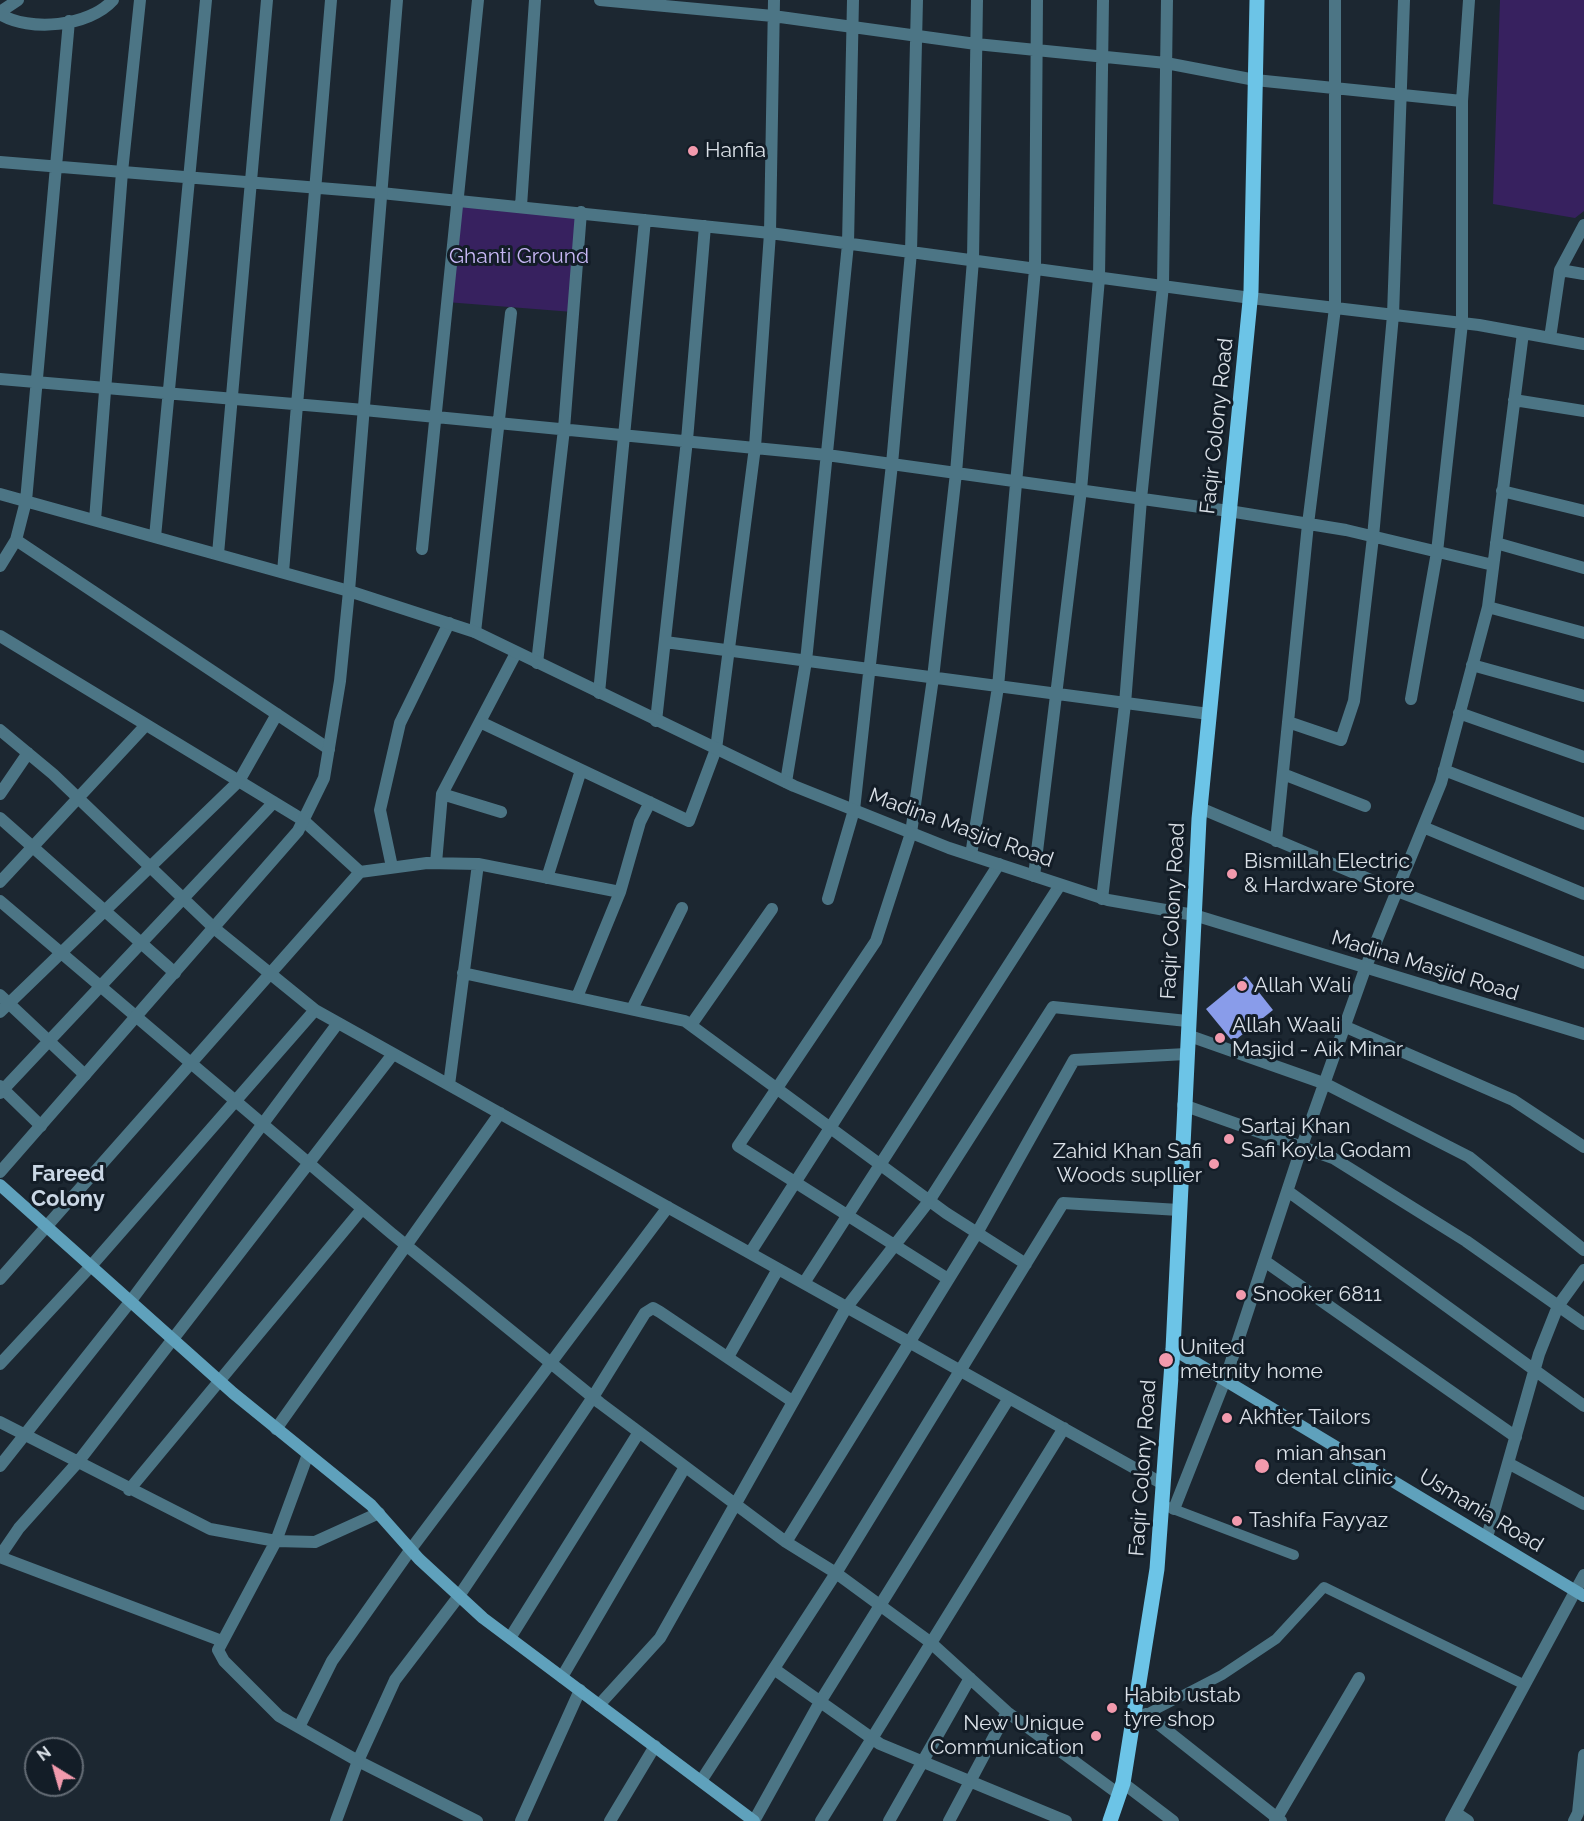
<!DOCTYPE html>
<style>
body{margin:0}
#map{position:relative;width:1584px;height:1821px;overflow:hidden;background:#1c2731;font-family:Raleway,sans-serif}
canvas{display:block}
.north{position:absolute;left:24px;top:1737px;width:60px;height:60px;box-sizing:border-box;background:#131d27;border:2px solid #636b74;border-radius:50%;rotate:323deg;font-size:16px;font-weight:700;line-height:24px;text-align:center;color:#dae0e7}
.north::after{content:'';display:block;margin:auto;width:21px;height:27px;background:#f29aad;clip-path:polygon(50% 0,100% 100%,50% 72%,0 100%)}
</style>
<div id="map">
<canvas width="1584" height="1821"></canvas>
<div class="north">N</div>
</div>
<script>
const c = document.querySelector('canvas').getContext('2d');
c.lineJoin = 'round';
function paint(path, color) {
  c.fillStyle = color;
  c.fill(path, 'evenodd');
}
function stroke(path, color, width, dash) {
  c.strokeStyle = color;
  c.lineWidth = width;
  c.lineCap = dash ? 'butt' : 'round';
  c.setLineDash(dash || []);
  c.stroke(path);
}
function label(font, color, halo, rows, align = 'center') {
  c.font = font + ' Raleway,sans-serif';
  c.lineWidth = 6;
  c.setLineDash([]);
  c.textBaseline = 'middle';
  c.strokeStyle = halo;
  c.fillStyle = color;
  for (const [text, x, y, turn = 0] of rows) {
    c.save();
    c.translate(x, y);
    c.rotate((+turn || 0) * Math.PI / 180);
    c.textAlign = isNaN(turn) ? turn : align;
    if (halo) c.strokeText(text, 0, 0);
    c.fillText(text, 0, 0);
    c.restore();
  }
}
paint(new Path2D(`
 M1500,0H1584V211L1575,218L1493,204Z
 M456,200L581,212L573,312L446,302Z`), '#37215f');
paint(new Path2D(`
 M1246,976L1273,1010L1233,1042L1206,1009Z`), '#899cea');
stroke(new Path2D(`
 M1168,1507L1294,1555
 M1141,1717L1222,1675L1276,1639L1324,1587L1525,1685`), '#4c7585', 10);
stroke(new Path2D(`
 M600,0L773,16L976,44L1166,63L1255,80L1462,101L1469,0
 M0,12L18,0
 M0,14C29,32 89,27 113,0
 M0,162L381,193L770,233L1251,298L1479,325L1584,344
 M521,206L535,0
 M1560,270L1584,274
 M1550,338L1560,270L1584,225
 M0,379L364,410L827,455L1229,511L1346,530L1493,565
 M1514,400L1584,411
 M1502,491L1584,511
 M0,494L349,591
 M95,520L122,172L140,0
 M155,537L206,0
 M16,540L329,749
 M1496,543L1584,568
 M422,549L478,0
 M218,554L267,0
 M0,566L16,540L26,501L69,21
 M283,572L331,0
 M1488,607L1584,633
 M475,632L511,313
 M0,636L303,820L360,872
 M665,642L1209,714
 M537,663L564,429L581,212
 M1472,665L1584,696
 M599,693L645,220
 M1411,699L1437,552L1462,323V101
 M1459,713L1584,757
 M656,721L687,440L705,226
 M480,722L689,821L716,749L755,447L770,233L774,0
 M1288,722L1341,740L1354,701L1373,537L1393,315L1404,0
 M0,730L53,774L214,928L315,1010L1163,1484
 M1444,770L1584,824
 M1283,774L1365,806
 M786,782L806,661L848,244L853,0
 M0,794L28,753
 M442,794L501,812
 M1200,808L1397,891L1584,963
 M0,818L175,973
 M1423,827L1584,894
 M1276,841L1308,524L1335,308V0
 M971,855L998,687L1035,269L1037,0
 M436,863L442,794L516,653
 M392,867L380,810L400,723L449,623
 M1034,876L1081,490L1099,278L1103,0
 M547,878L581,770
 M0,882L146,725
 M828,899L854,810L892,464L911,252L917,0
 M1102,899L1125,704L1141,499L1163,286L1167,0
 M0,901L391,1233L600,1403L786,1542L836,1573L930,1642L1007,1712L1120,1795
 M463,973L685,1021L946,1213L1026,1264
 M0,995L85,1075
 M577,997L620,892L640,822L650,802
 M632,1009L682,908
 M0,1012L239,781L277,714
 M691,1025L772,909
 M1346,1027L1513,1100L1584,1147
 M1187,1035L1326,1084L1469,1157L1584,1250
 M449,1085L478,864
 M0,1086L41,1126
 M0,1093L274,802
 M1183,1105L1333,1158L1466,1241L1584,1324
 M1289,1192L1584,1406
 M750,1253L999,864
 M1266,1262L1516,1437
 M0,1279L360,872L427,863L478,864L620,892
 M948,1279L738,1146L876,941L911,833L933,678L956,473L973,260L977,0
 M804,1283L1060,885
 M728,1357L778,1269
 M0,1364L91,1266L315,1010
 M0,1422L210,1529L276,1541L315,1542L379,1513
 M276,1429L500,1113
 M308,1454L276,1541L218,1650L224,1661L279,1716L358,1761L477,1821
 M1508,1463L1584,1504
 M0,1466L130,1302L338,1023
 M129,1490L362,1209
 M1174,1509L1225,1380L1302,1146L1365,969L1441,783L1488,607L1523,333
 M1487,1537L1539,1354L1558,1306L1584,1270
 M786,1542L977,1233L1074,1060L1186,1054
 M0,1556L19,1528L78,1462L393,1054
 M0,1557L222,1641
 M510,1638L639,1432
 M774,1669L880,1744L1066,1821
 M562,1677L685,1467
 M599,1705L660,1638L846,1308L929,1201L1053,1007L1187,1021
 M1146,1714L1281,1821
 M299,1727L332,1661L411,1549L668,1207
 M701,1781L836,1573L1063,1203L1179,1210
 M1123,1783L1173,1821
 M1456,1813L1468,1821
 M336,1821L358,1761L395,1680L459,1596L593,1397L645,1313L653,1308L660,1312L792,1401
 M521,1821L580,1690
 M610,1821L655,1746
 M754,1821L820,1702L1009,1398
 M821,1821L1064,1428
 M889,1821L970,1678
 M949,1821L1007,1712
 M1275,1821L1359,1678
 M1451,1821L1584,1575
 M1574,1821L1578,1813L1584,1755`), '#4c7585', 12);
stroke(new Path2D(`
 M349,591L475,632L794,786L949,848L1108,900L1194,915L1584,1034
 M0,1172L298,831L324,778L340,681L349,591L397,0`), '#4c7585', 12);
stroke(new Path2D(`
 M0,1185L233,1393L371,1505L419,1559L483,1618L754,1821
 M1173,1349L1584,1596`), '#5fa1bc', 12);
stroke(new Path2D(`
 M1110,1821L1123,1783L1157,1569L1173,1349L1199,819L1251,291L1257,0`), '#6cc4e7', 15);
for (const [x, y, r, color] of [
 [693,151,6,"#f29aad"],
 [1232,874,6,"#f29aad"],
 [1242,986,6,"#f29aad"],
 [1220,1038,6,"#f29aad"],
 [1229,1139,6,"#f29aad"],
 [1214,1164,6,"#f29aad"],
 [1241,1295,6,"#f29aad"],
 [1166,1360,8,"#f29aad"],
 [1227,1418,6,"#f29aad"],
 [1262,1466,8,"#f29aad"],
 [1237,1521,6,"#f29aad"],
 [1112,1708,6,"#f29aad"],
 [1096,1736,6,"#f29aad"]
]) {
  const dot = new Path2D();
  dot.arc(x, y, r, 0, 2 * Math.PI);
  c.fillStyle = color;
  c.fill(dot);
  stroke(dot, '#131d27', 2);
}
label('21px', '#dae0e7', '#131d27', [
 ["Hanfia",705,151],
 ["Bismillah Electric",1244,862],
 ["& Hardware Store",1244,886],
 ["Allah Wali",1254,986],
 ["Allah Waali",1232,1026],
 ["Masjid - Aik Minar",1232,1050],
 ["Sartaj Khan",1241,1127],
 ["Safi Koyla Godam",1241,1151],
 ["Zahid Khan Safi",1202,1152,"right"],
 ["Woods supllier",1202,1176,"right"],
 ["Snooker 6811",1253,1295],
 ["United",1180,1348],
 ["metrnity home",1180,1372],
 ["Akhter Tailors",1239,1418],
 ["mian ahsan",1276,1454],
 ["dental clinic",1276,1478],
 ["Tashifa Fayyaz",1249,1521],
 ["Habib ustab",1124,1696],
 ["tyre shop",1124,1720],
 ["New Unique",1084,1724,"right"],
 ["Communication",1084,1748,"right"]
], 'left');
label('21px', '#c8b8f6', '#131d27', [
 ["Ghanti Ground",519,257]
]);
label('21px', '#dae0e7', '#131d27', [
 ["Faqir Colony Road",1217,426,-84],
 ["Madina Masjid Road",961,828,20],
 ["Faqir Colony Road",1173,911,-87],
 ["Madina Masjid Road",1425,966,17],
 ["Faqir Colony Road",1143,1468,-86],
 ["Usmania Road",1481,1511,31]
]);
label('bold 22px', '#cad7e5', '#131d27', [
 ["Fareed",68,1174],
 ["Colony",68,1199]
]);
</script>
